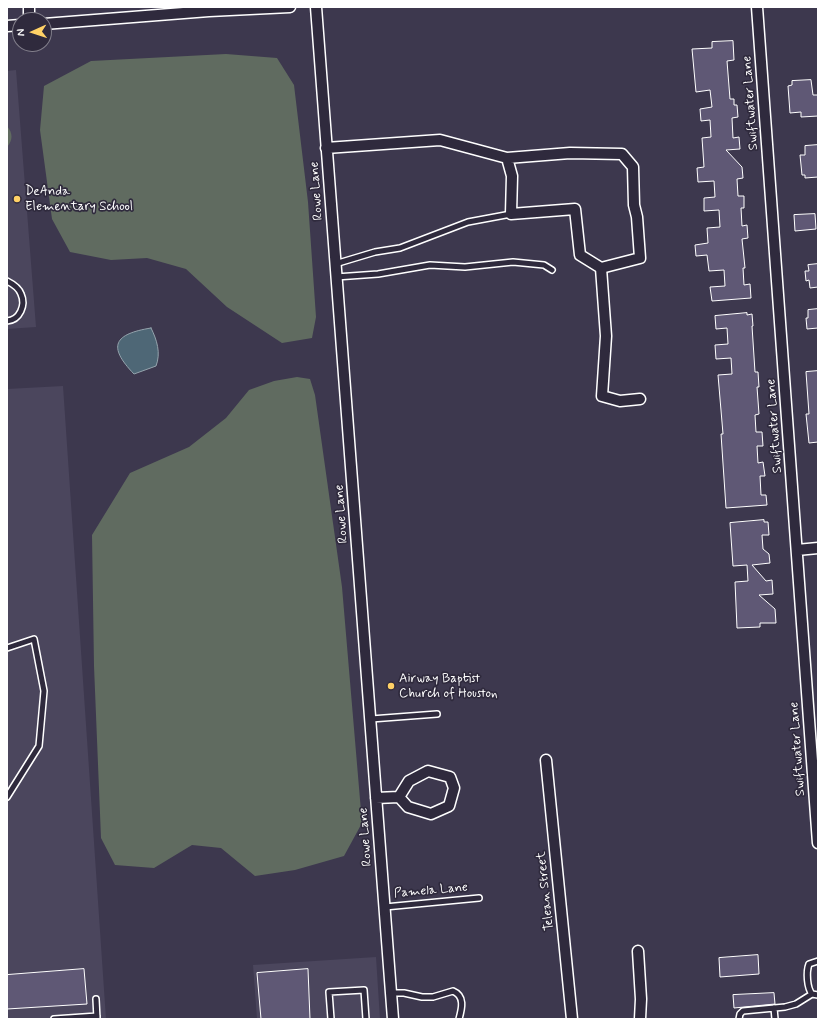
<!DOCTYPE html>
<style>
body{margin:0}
#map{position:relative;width:825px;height:1026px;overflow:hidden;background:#3d384e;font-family:Mynerve,sans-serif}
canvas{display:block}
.frame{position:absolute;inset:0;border:8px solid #fff;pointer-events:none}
.north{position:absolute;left:12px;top:12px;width:40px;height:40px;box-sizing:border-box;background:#2f2a3d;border:1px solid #827f8b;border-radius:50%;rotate:267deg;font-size:11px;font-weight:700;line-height:16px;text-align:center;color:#fff}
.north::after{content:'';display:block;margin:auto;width:14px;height:18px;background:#ffd166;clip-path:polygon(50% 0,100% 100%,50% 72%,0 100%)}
</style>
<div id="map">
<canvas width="825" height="1026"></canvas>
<div class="frame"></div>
<div class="north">N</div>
</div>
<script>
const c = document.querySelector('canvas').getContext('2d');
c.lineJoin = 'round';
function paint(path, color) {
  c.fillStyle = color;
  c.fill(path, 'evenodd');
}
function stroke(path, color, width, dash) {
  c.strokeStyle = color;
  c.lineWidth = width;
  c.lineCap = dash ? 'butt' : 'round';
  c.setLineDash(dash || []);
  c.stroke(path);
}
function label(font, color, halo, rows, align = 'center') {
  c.font = font + ' Mynerve,sans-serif';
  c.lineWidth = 3.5;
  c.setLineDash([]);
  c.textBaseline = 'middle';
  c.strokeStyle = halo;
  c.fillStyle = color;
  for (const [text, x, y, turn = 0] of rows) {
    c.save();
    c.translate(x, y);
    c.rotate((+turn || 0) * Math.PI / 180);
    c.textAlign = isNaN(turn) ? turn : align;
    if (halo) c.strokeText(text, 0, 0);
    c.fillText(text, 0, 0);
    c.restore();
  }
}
paint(new Path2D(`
 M16,70L36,327L7,329V71Z
 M63,386L106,1019H7V389Z
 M376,957L380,1019H257L253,965Z`), '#4b465d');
paint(new Path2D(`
 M226,54L277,58L294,85L308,202L316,317L312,338L282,343L227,307L186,269L147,258L111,260L70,252L52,219L40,130L44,86L91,61Z
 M7,126C13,133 13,140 7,147Z
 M297,377L310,379L315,395L342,587L362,823L344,856L295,870L255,876L221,848L192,845L154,868L115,865L101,838L94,666L92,535L130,473L189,447L226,418L249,390L274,381Z`), '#606b60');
const water = new Path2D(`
 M151,328C157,340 161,353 156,366L134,374C107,346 114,334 151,328Z`);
paint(water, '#4e6776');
stroke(water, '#95a4ad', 1);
const building = new Path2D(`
 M733,41L734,60L727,61L730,99H734V105H737L738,117L732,118L733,138L739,137L740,149L726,150L742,167L743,178L737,179L738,196H744V208H741L742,226L747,225L748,238L742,239L745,268H743L744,285L750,284L751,298L712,301L710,287L725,286L724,270L709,271L707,255L696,256L695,245L708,243L707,228L720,227L719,210L704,211V198L715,197L714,181L698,182L697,168L704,167L702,138L711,137L710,120L701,121L700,109L712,107L710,90L696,92L692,49L712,48V42Z
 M811,80L813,95H818V116L801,117V112L790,113L788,86L792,85V81Z
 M818,145V177L805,178V175H802L800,155H805V146Z
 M815,214L816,229L795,231L794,215Z
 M818,264V287L810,288L809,280L806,281L805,271H809L808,265Z
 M818,309V328L807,329L806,318H808V310Z
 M747,313V315L752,314L753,326H752L755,372H758L759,387H757L759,414L755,415L756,432H762L763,446H757L758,463L763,462L765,476H760L761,495H766L767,505L726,508L721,434H723L718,375L732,374L731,358L716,359L715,345L728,344L727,328L716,329L715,316Z
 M818,371V442L809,443L806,414H809L806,372Z
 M764,520V522H768L769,535H762L763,549L769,554L770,563L752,565L766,581L772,580L773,594L759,595L775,609L776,623H760V627L737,628L735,582L748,581L747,565L733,566L730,523Z
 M758,955L759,974L720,977L719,958Z
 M84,969L87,1004L7,1009V975Z
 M308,969L310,1019H261L257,973Z
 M774,993L775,1004L734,1008L733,995Z`);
paint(building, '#5f5875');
stroke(building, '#fff', 1);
const lane = new Path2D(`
 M335,264L375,252L400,248L468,222L511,214
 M336,277L378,274L430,265L465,267L513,262L544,265L552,270
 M7,281C13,284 19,288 21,294C26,305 20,320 7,321
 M7,648L34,639L44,691L39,746L7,797
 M371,719L437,714
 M385,907L479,898
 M818,961L809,964C806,972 807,988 812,994L818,995
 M391,993H404L422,997H433L453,991C465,996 462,1008 459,1019
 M96,999L97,1019
 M774,1008L775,1019
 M54,1019L97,1016
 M331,1019L329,992L364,990L366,1019
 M739,1019L740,1014L743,1011L785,1007L796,1004L812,994`);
const street = new Path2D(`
 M29,7V20
 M316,7L393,1019
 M757,7L818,843
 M44,24L209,11L290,7
 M7,26L20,25
 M326,148L440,140L507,158L570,153L622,154L633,167L634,205L637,217L640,258L601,268
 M507,158L512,176L511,214L575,209L580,255L601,268L606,336L602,396L620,401L640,399
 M797,550L818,548
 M546,760L572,1019
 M428,771L450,777L454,788L449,806L431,814L408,807L399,797L409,781Z
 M376,798L399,797
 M638,951L641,999L640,1019`);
stroke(lane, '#fff', 8);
stroke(street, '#fff', 13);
stroke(lane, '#2f2a3d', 5);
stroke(street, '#2f2a3d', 10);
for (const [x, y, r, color] of [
 [17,199,4,"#ffd166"],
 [391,686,4,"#ffd166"]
]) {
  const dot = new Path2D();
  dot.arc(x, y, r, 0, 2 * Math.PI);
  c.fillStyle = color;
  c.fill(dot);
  stroke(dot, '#2f2a3d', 1.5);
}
label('13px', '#fff', '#2f2a3d', [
 ["Swiftwater Lane",751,103,-94],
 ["Rowe Lane",317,191,-94],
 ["Swiftwater Lane",775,426,-94],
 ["Rowe Lane",342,514,-94],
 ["Swiftwater Lane",798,749,-94],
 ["Rowe Lane",366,837,-94],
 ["Pamela Lane",431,891,-5],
 ["Telean Street",546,891,-96]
]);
label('13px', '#fff', '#2f2a3d', [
 ["DeAnda",25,192],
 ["Elementary School",25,207],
 ["Airway Baptist",399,679],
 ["Church of Houston",399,694]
], 'left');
</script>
